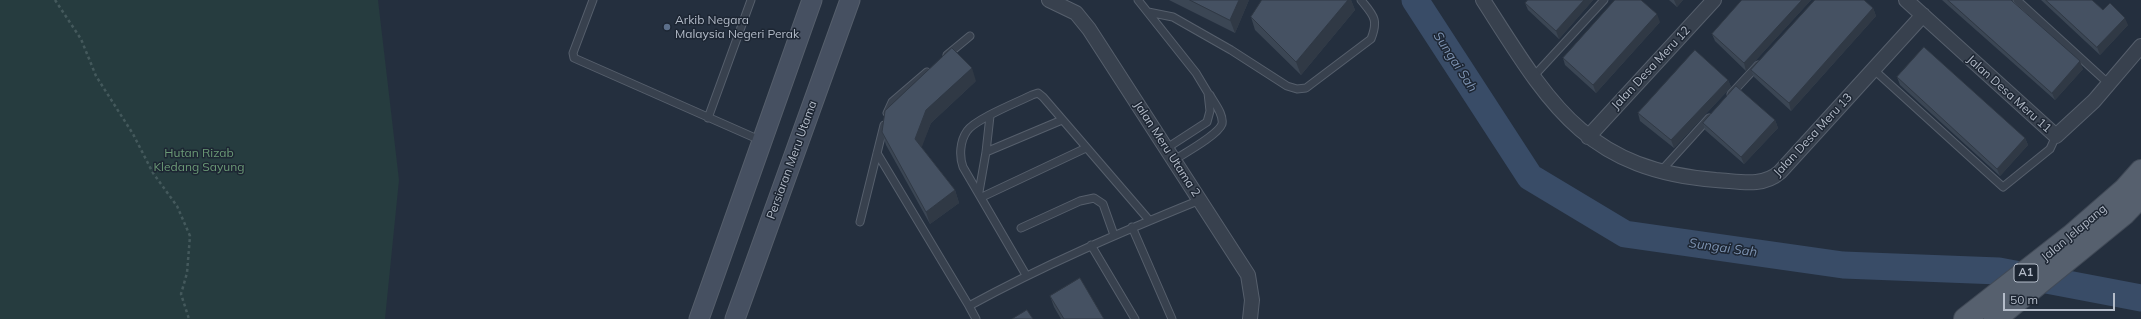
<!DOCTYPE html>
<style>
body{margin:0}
#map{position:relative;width:2141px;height:319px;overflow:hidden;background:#242f3e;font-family:Mulish,sans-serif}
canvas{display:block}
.scale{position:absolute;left:2003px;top:293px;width:112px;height:18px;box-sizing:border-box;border:2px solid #b4bcc9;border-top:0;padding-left:5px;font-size:12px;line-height:14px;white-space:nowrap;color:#b4bcc9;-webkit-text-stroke:3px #1d2633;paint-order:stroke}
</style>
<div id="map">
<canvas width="2141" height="319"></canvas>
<div class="scale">50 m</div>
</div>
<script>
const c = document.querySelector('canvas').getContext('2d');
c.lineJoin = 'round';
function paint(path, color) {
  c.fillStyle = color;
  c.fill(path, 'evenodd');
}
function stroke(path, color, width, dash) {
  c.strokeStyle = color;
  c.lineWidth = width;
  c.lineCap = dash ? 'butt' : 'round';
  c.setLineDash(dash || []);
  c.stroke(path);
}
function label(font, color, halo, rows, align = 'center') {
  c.font = font + ' Mulish,sans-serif';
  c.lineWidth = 3;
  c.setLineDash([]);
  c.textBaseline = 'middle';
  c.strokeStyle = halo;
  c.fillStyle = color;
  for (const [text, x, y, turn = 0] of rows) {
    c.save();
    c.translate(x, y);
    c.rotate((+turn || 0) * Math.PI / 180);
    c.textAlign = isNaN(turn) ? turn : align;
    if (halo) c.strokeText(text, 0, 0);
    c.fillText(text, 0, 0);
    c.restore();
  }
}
paint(new Path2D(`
 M0,0H378L399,180L385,319H0Z`), '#263c3f');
stroke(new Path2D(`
 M1415,0L1530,177L1625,234L1843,265L1999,271L2141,298`), '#394c67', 27);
const lane = new Path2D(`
 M593,0L573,53L574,58L762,141
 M1138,0L1196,73L1208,93L1210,111L1207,122L1167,148
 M2017,0L2109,84
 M1148,12L1173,17L1231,50L1287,86L1297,89L1306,88L1371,39C1379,19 1373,15 1361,0
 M947,55L970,36
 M1873,69L2003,187L2050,149L2056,136
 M1533,77L1604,0
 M1731,94L1758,65
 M887,113L892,102L927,72
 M708,118L751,0
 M986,152L1062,120
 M877,153L969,306C1044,265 1121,232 1200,200
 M1174,160C1185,153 1218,135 1222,124C1224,114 1214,103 1210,95
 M1661,171L1709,118
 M979,192L986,152L990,116
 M982,197L1086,148
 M860,222L884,125
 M1132,227L1172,319
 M1021,228L1080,201L1094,198L1103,204L1114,235
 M1091,245L1135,319
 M1026,275L963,167C959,156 960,141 967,131C975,119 1018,102 1032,95L1038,93L1043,97L1149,220
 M969,306L976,319`);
const street = new Path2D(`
 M1049,0L1076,13L1089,29L1248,275L1252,300L1250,319
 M1483,0C1548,101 1584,170 1716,180C1738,181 1762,188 1780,172L1923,15
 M1906,0L2056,136L2094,101L2141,46
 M1588,137L1714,0`);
const secondary = new Path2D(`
 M699,319L812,0
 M735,319L850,0`);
const primary = new Path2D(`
 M1965,319L2071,236L2125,189L2141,171
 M1995,319L2124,214L2141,196`);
stroke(lane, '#565f6c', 9);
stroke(street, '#565f6c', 16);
stroke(secondary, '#565f6c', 21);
stroke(primary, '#414a57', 24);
stroke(new Path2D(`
 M55,0L81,39L96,76L133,134L153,173L177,206L190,236L187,273L181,294L189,319`), '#44595c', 2.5, [3, 3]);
stroke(lane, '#38414e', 7);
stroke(street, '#38414e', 14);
stroke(secondary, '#465061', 19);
stroke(primary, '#56606e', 22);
paint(new Path2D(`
 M1169,0H1249L1235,33Z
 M1262,0H1351L1355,10L1301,75L1255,30L1251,17Z
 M1593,0L1559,39L1528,10L1525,3Z
 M1669,0H1683L1677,7Z
 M1742,0H1811L1746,71L1715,41L1712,34Z
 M1942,0H2012V1L2083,69L2055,100Z
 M2041,0H2092L2103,10L2128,25L2100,55Z
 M1873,8L1876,16L1791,111L1754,77L1751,70Z
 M1660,22L1596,93L1565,65L1563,58Z
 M1897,77L2025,138L2028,145L2000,176L1900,85Z
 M1728,80L1731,87L1674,148L1640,121L1638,113Z
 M976,81L931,123L921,147L955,190L959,203L930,224L886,145L882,132Z
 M1775,120L1778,128L1744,164L1705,130L1703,123Z
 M1050,296L1104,319H1061L1054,307Z`), '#3b4654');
paint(new Path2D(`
 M1239,0H1249L1235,33L1230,20Z
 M1348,0H1351L1355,10L1301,75L1296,62Z
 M1584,0H1593L1559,39L1556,31Z
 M1674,0H1683L1677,7Z
 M1802,0H1811L1746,71L1744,63Z
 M1873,8L1876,16L1791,111L1789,103Z
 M1657,14L1660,22L1596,93L1593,85Z
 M2125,18L2128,25L2100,55L2097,47Z
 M2080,61L2083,69L2055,100L2052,93Z
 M972,68L976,81L931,123L920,152L915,139L926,110Z
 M1728,80L1731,87L1674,148L1671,140Z
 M1775,120L1778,128L1744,164L1741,157Z
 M2025,138L2028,145L2000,176L1997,169Z
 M955,190L959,203L930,224L926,212Z`), '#303945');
const building = new Path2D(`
 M1190,0H1239L1230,20Z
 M1262,0H1348L1296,62L1251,17Z
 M1528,0H1584L1556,31L1525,3Z
 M1615,0H1641L1657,14L1593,85L1563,58Z
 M1742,0H1802L1744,63L1712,34Z
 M1815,0H1864L1873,8L1789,103L1751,70Z
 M1948,0H2011L2080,61L2052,93Z
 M2046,0H2092L2103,10L2110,3L2125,18L2097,47Z
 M1924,47L2025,138L1997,169L1897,77Z
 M952,48L972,68L926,110L915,139L955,190L926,212L882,132L885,111Z
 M1695,50L1728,80L1671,140L1638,113Z
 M1736,86L1775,120L1741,157L1703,123Z
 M1080,278L1104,319H1064L1050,296Z
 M1027,310L1033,319H1012Z`);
paint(building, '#455162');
stroke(building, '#303945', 1);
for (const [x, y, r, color] of [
 [667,27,4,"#5c6f8a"]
]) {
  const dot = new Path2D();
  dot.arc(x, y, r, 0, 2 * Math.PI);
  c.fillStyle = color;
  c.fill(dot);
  stroke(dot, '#1d2633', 1.5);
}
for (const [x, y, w] of [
 [2026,273,24]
]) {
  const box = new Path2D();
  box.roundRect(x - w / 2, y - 9, w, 18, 3);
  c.fillStyle = '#1d2633';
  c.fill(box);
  stroke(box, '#b4bcc9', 1);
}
label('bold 11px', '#b4bcc9', null, [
 ["A1",2026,273]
]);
label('12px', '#b4bcc9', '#1d2633', [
 ["Arkib Negara",675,20],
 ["Malaysia Negeri Perak",675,34]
], 'left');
label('12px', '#b4bcc9', '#1d2633', [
 ["Jalan Desa Meru 12",1651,68,-47],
 ["Jalan Desa Meru 11",2009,94,42],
 ["Jalan Desa Meru 13",1813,135,-47],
 ["Jalan Meru Utama 2",1167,149,57],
 ["Persiaran Meru Utama",792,160,-70],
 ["Jalan Jelapang",2074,233,-40]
]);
label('12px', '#6b9a76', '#1d2633', [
 ["Hutan Rizab",199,153],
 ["Kledang Sayung",199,167]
]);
label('italic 13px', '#7c92b1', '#1d2633', [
 ["Sungai Sah",1455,62,57],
 ["Sungai Sah",1723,248,8]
]);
</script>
